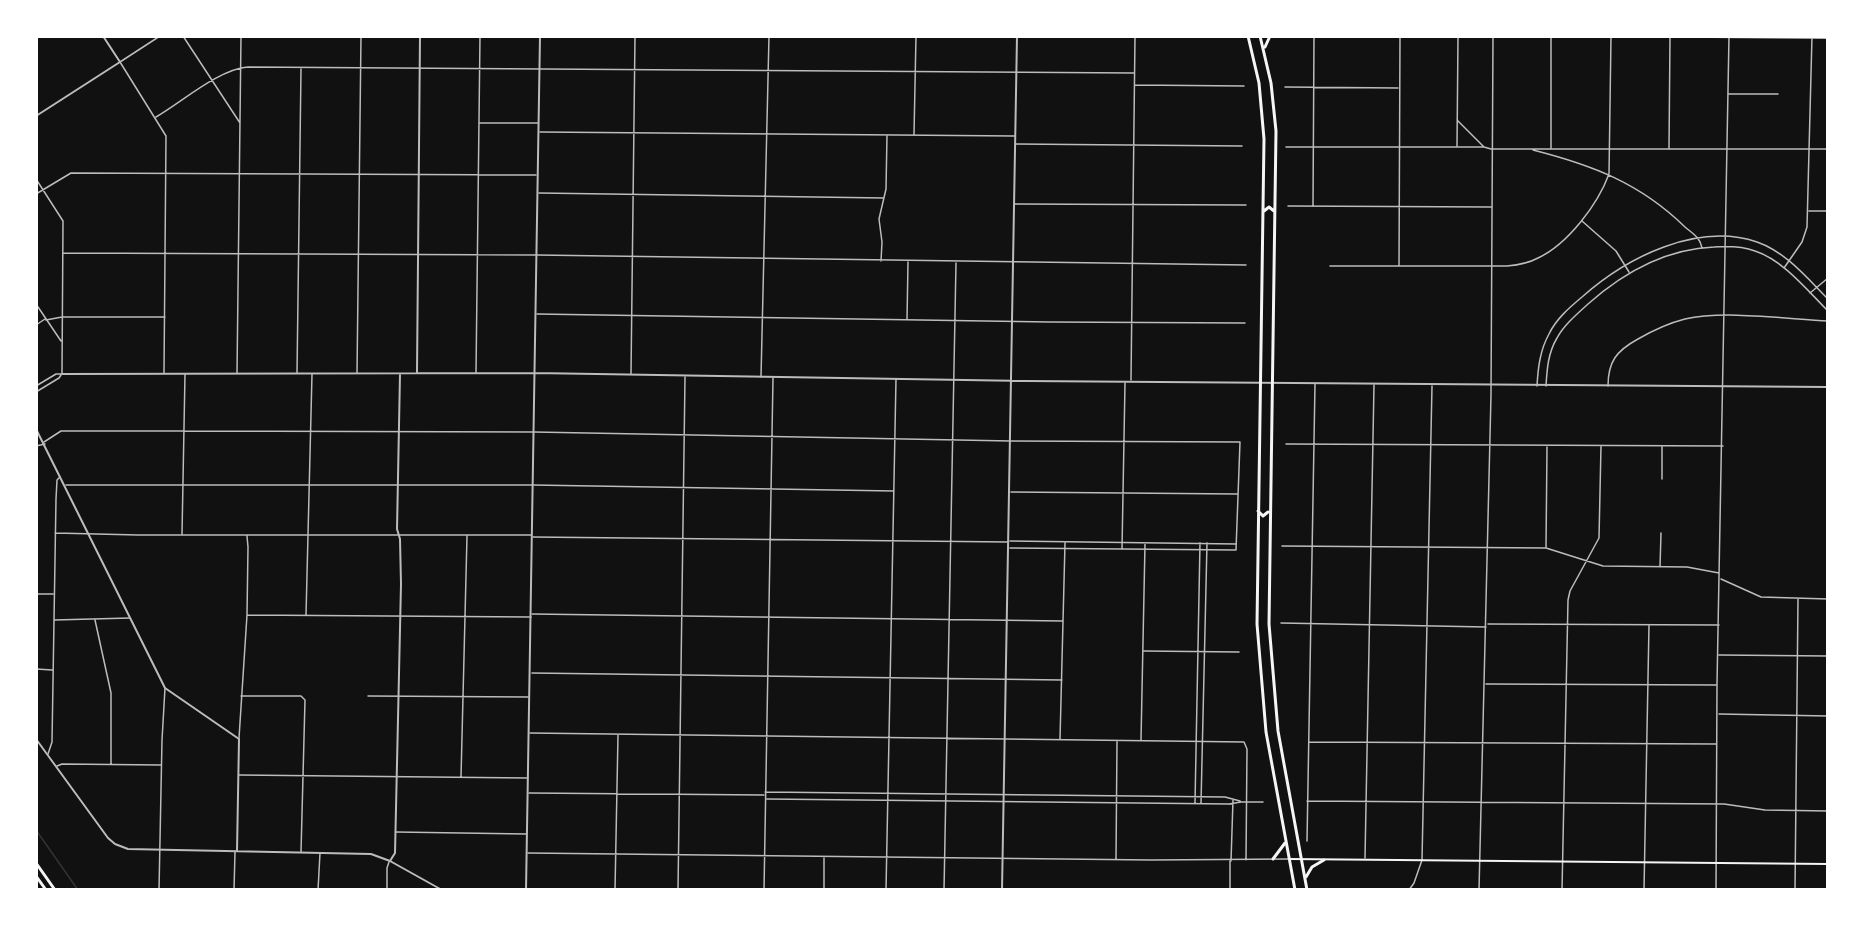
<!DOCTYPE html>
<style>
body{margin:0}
#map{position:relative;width:1864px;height:926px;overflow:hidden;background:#111;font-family:Manrope,sans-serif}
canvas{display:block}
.frame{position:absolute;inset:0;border:38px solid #fff;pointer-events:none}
</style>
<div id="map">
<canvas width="1864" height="926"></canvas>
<div class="frame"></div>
</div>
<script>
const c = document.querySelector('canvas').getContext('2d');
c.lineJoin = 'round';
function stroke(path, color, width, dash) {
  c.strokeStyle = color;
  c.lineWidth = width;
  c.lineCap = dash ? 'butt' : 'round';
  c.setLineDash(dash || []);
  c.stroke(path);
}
stroke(new Path2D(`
 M36,830L78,890`), '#333', 1.5);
stroke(new Path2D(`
 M160,36L120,62L166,136L164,373
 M183,36L240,123
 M1135,85L1244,86
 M1285,87L1398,88
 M1729,94H1778
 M156,117C182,102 219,69 248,67L1134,73
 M1457,120L1484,147L1491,149H1828
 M480,123H538
 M540,132L1015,136
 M914,134L916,36
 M1016,144L1242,146
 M1457,146L1458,36
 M1286,147H1483
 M1551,148V36
 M1669,148L1670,37
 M1533,150C1592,165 1640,183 1685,227C1693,234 1700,237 1702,248
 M36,179L63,221L62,373
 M539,193L884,198
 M36,194L71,173L536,175
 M1015,204L1246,205
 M1288,206L1491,207
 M1313,206L1314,36
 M1809,211H1828
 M1582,221L1616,251L1629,272
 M63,253L537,255L1246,265
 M881,261L882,242L879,219L886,189L887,135
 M1330,266H1507C1518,265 1529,263 1538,258C1568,244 1598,204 1609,174L1611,37
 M1399,266L1400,36
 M1784,268L1802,242L1807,227L1812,36
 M1810,293L1828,278
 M36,304L61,341
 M537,314L1049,322L1245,323
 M46,320L62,317H165
 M907,320L908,262
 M36,325L45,319
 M237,373L241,36
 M297,373L301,69
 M357,373L361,36
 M476,373L480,36
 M631,374L635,36
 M761,377L769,36
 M1131,380L1135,36
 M36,386L56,374H61
 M1537,386C1538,368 1540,350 1549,334C1556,319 1570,307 1582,297C1627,257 1697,222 1757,242C1786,252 1807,278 1828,299
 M1546,386C1547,369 1548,353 1557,338C1564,325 1577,314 1588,304C1624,272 1665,249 1714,247C1728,246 1741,246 1755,251C1783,260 1807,290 1828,311
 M1608,386C1608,362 1616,351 1638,339C1652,331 1669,323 1685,319C1724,310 1787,319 1828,321
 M36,392L59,378L61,375
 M44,442L61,431H184L534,432L1011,441L1240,442L1236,550L1010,548
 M1286,444L1723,446
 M36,446L45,444
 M1662,479V447
 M66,485H533L894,491
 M1011,492L1237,494
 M55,533L138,535H531
 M182,534L185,374
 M533,537L1008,542
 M1010,541L1236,544
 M1282,546L1546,548L1603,566L1687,567L1719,573
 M1546,547L1547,447
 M1122,549L1125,383
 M1660,567L1661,533
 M1721,579L1761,597L1828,599
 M36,594H53
 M532,614L1063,621
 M247,615L531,617
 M306,615L312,374
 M54,620L130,618
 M95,620L111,693V764
 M1281,623L1486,627
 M1488,624L1719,625
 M1144,651L1239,652
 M1719,655L1828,656
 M36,669L52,670
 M532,673L1062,680
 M1486,684L1717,685
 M241,696H301L305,700L301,852
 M368,696L529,697
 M1719,714L1828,716
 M530,733L1244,742L1247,749L1246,860
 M239,738L247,615L248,547L247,536
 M1060,739L1065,543
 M1141,740L1145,544
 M1309,742L1716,744
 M48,754L52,742L56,499L57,480L60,477
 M57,766L62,764L161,765
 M239,775L528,778
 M461,777L467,536
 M765,792L1225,797L1240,801
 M529,793L764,795
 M767,799L1229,804L1241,802H1263
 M1307,801L1724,804L1765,810L1828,811
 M1195,803L1200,543
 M1201,803L1207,543
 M396,832L526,834
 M1307,841L1315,384
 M528,853L1151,860L1288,859
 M1365,858L1374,385
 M1116,859L1117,741
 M1231,861L1233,800
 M159,890L162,740L165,688
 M234,890L235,852
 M318,890L320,853
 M387,890V868L389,862
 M615,890L618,735
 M678,890L685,377
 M764,890L773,378
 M824,890V858
 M886,890L896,379
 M944,890L956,263
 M1002,890H1023
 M1230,890V861
 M1409,890L1414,883L1422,860L1432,386
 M1479,890L1491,395L1493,36
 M1562,890L1568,600L1570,591L1599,538L1601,446
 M1644,890L1649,625
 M1716,890L1717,684L1729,36
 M1795,890L1798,599`), '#bcbcbc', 1.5);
stroke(new Path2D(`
 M1592,36L1828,38
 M36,116L120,62L103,36
 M417,372L420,36
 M62,374L535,373L1026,381L1828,387
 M36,429L165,688L239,739L237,851
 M36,739L108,838L115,844L128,849L371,854L390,861L442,890
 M390,861L395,853L401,584L400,539L397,529L400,374
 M526,890L540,36
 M1002,890L1017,36`), '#bcbcbc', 2);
stroke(new Path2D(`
 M1289,859L1828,864`), '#f5f5f5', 2);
stroke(new Path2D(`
 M1248,36L1259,83L1264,139L1257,624L1266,732L1295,890
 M1260,36L1271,83L1276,131L1269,624L1278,731L1307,890
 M1265,47L1270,36
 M1264,211L1269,207L1274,211
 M1258,511L1263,516L1268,512
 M1273,859L1285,843
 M1306,877L1312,867L1324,860`), '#f5f5f5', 3);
stroke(new Path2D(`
 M36,863L55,890
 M36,876L46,890`), '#f5f5f5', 3);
</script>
